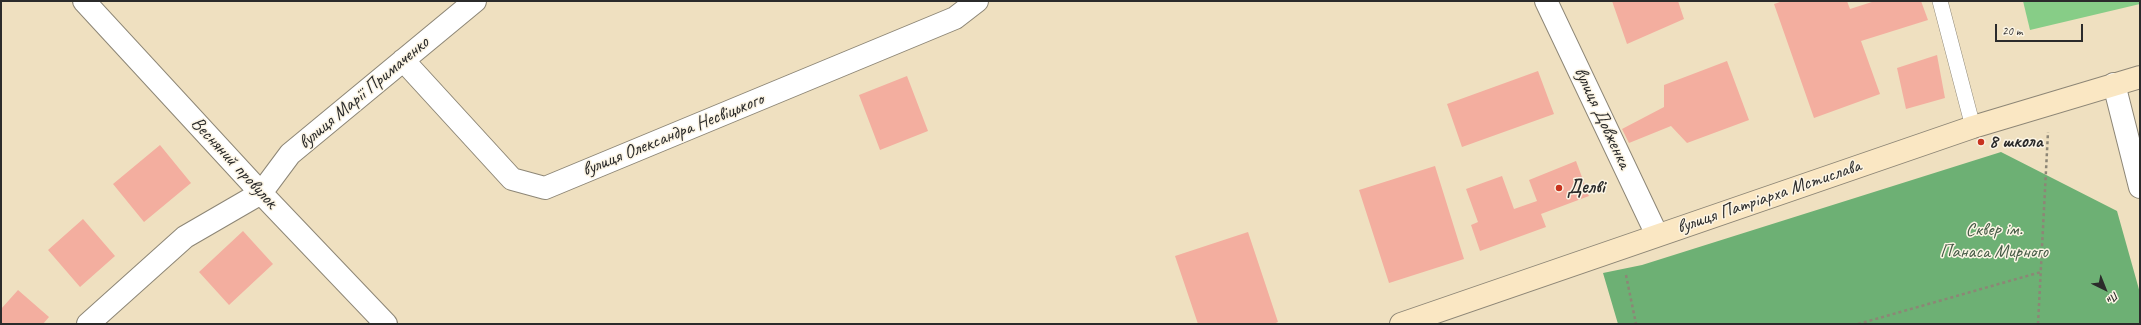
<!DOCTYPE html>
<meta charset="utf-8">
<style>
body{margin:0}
#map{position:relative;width:2141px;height:325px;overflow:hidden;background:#efe0c0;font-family:Caveat,sans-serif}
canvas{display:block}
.frame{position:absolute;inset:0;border:2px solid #2b2b2b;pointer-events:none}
.north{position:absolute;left:2085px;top:269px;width:40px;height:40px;-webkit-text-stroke:3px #fcf5e5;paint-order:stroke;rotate:137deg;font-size:11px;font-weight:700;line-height:16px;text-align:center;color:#2b2b2b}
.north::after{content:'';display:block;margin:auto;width:14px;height:18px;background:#2b2b2b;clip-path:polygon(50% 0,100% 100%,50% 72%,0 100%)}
.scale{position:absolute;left:1995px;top:24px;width:88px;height:18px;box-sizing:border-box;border:2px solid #2b2b2b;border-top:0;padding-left:5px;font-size:12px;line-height:14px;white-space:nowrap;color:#2b2b2b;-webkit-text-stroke:3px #fcf5e5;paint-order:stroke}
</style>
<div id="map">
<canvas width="2141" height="325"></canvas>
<div class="frame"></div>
<div class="north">Пн</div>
<div class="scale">20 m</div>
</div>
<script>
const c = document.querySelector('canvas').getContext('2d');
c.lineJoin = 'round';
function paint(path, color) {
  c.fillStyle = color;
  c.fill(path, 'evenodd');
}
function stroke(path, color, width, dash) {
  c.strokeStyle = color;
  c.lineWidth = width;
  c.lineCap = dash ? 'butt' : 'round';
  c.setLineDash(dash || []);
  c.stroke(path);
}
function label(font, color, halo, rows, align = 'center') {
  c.font = font + ' Caveat,sans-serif';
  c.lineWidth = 3;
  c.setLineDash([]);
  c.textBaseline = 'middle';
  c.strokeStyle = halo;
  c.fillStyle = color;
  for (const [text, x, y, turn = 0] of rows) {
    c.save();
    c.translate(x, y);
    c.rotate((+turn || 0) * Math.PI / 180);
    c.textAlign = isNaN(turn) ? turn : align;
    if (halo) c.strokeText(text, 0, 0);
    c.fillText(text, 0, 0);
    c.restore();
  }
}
paint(new Path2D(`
 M2023,1H2140V4L2030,30Z`), '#87cd87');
paint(new Path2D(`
 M2001,152L2117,211L2140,293V324H1618L1603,273L1642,265Z`), '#6db074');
paint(new Path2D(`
 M1612,1H1678L1684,19L1627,44Z
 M1783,1H1847L1850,9L1875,1H1921L1928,20L1861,41L1880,94L1814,118L1774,4Z
 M1937,55L1945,98L1906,109L1897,68Z
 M1727,61L1749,120L1687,143L1671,126L1629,143L1622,129L1664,107V85Z
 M1538,71L1554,114L1462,147L1447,104Z
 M907,76L928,131L880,150L859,95Z
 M160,145L191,183L144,222L113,184Z
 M1576,161L1589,196L1541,214L1546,227L1480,251L1471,225L1478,222L1466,189L1502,176L1514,209L1537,201L1529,180Z
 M1435,166L1464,259L1389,283L1359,190Z
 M83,219L115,256L80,287L48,250Z
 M243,231L273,264L229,305L199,272Z
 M1248,232L1278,322L1273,324H1198L1175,256Z
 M18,290L49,317L43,324H1V309Z`), '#f3ae9f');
const lane = new Path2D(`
 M1940,1L1973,127`);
const street = new Path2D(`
 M84,1L261,193L386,324
 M1546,1L1657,235
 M403,60L512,179L545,188L955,18L977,1
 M2114,84L2140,187
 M88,324L185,237L261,193L290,154L475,1`);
const secondary = new Path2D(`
 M1401,324L1973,127L2140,77`);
stroke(lane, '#8d8676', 16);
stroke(street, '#8d8676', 24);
stroke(secondary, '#8d8676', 24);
stroke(new Path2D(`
 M1626,275L1636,324
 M1858,324L2041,272
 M2038,324L2048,132`), '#8d8676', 2.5, [3, 3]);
stroke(lane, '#fff', 15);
stroke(street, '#fff', 22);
stroke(secondary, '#fae7c3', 22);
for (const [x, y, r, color] of [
 [1981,142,4,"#c8321e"],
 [1559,188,4,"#c8321e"]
]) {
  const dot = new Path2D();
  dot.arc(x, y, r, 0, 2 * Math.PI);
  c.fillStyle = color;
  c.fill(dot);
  stroke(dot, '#fcf5e5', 1.5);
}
label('19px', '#2b2b2b', '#fcf5e5', [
 ["вулиця Марії Примаченко",364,93,-40],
 ["вулиця Довженка",1602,118,65],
 ["вулиця Олександра Несвіцького",673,135,-22],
 ["Весняний провулок",234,163,47],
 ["вулиця Патріарха Мстислава",1769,197,-19]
]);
label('bold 19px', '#2b2b2b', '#fcf5e5', [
 ["8 школа",1989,142],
 ["Делві",1567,188]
], 'left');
label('19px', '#475c47', '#fcf5e5', [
 ["Сквер ім.",1994,230],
 ["Панаса Мирного",1994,252]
]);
</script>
